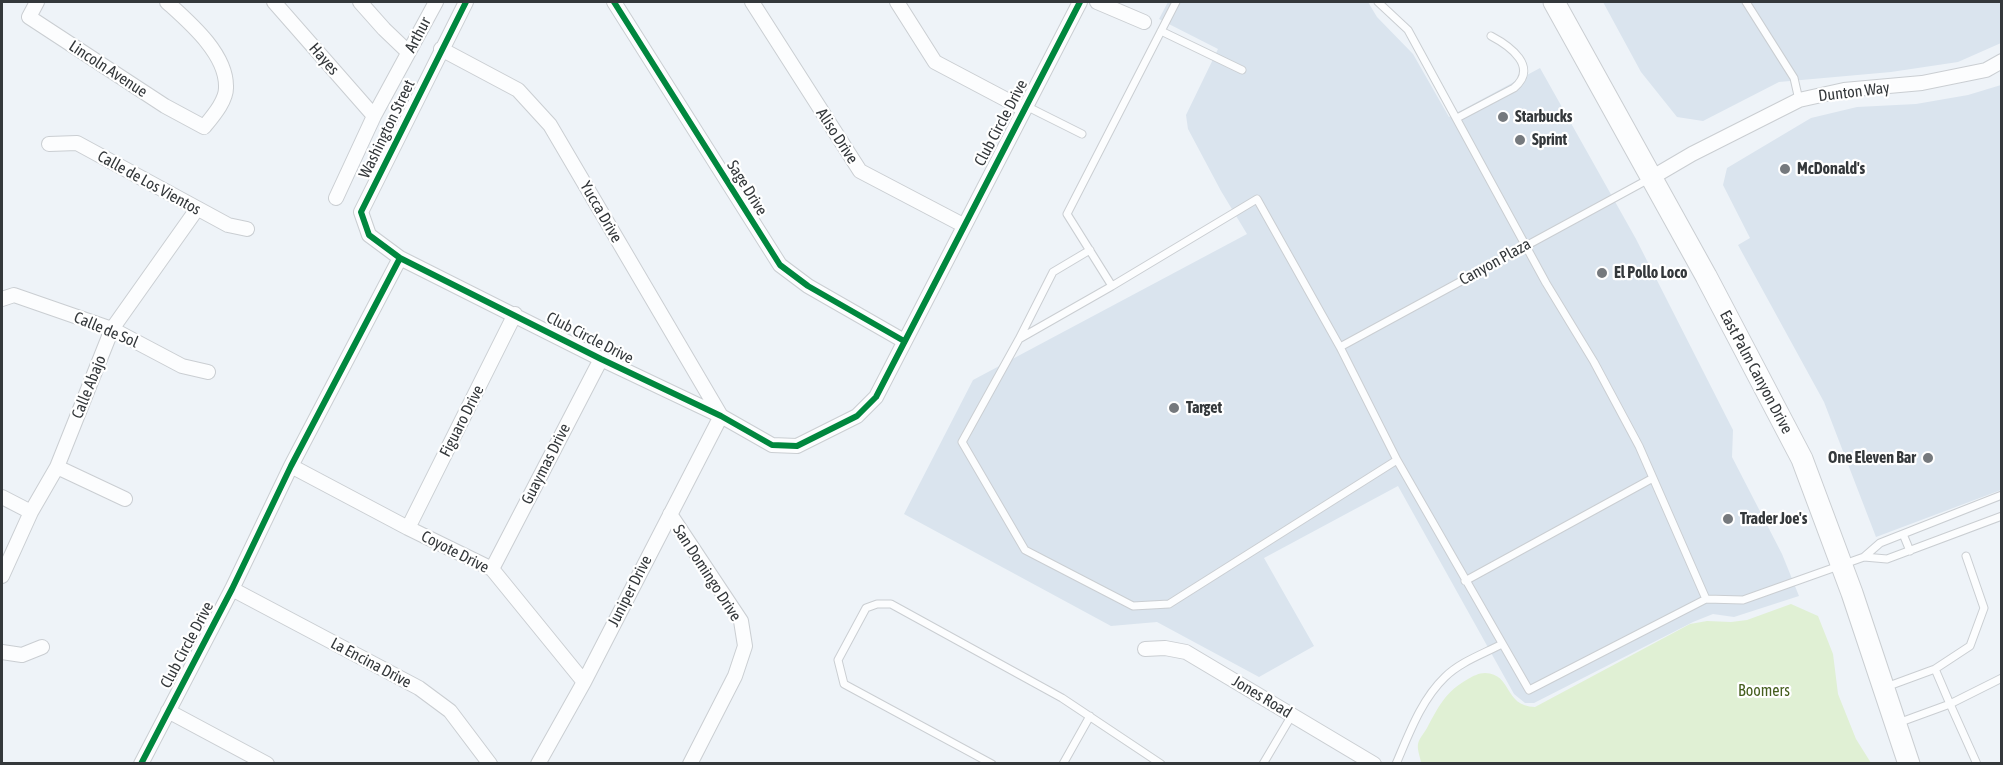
<!DOCTYPE html>
<style>
body{margin:0}
#map{position:relative;width:2003px;height:765px;overflow:hidden;background:#eef3f8;font-family:"Asap Condensed",sans-serif}
canvas{display:block}
.frame{position:absolute;inset:0;border:3px solid #34383b;pointer-events:none}
</style>
<div id="map">
<canvas width="2003" height="765"></canvas>
<div class="frame"></div>
</div>
<script>
const c = document.querySelector('canvas').getContext('2d');
c.lineJoin = 'round';
function paint(path, color) {
  c.fillStyle = color;
  c.fill(path, 'evenodd');
}
function stroke(path, color, width, dash) {
  c.strokeStyle = color;
  c.lineWidth = width;
  c.lineCap = dash ? 'butt' : 'round';
  c.setLineDash(dash || []);
  c.stroke(path);
}
function label(font, color, halo, rows, align = 'center') {
  c.font = font + ' "Asap Condensed",sans-serif';
  c.lineWidth = 4.5;
  c.setLineDash([]);
  c.textBaseline = 'middle';
  c.strokeStyle = halo;
  c.fillStyle = color;
  for (const [text, x, y, turn = 0] of rows) {
    c.save();
    c.translate(x, y);
    c.rotate((+turn || 0) * Math.PI / 180);
    c.textAlign = isNaN(turn) ? turn : align;
    if (halo) c.strokeText(text, 0, 0);
    c.fillText(text, 0, 0);
    c.restore();
  }
}
paint(new Path2D(`
 M1168,2H1368L1377,17L1413,54L1449,117L1540,68L1636,239L1733,430L1732,457L1782,554L1799,596L1734,617L1713,614L1693,622L1534,703H1525L1514,694L1398,486L1264,558L1314,646L1259,677L1157,622L1111,626L904,514L973,380L1247,234L1221,191L1188,129L1186,115L1218,49L1159,19Z
 M1603,2H2001V43L1958,62L1891,72L1779,82L1703,121L1677,117L1641,72Z
 M2001,85V490L1876,537L1824,402L1738,245L1750,238L1723,185L1727,168L1811,118L1857,107L1916,104L1968,95Z`), '#dae4ee');
paint(new Path2D(`
 M1791,604L1818,616L1833,654L1838,694L1856,739L1871,763L1421,762C1420,757 1417,749 1418,744C1419,739 1424,733 1427,728C1439,706 1445,692 1468,679C1473,676 1479,673 1485,673C1513,674 1503,706 1535,707L1690,624L1707,621L1731,622L1747,620Z`), '#e0f0d4');
const lane = new Path2D(`
 M1378,2L1408,30L1546,283L1594,362L1639,446L1706,599
 M1746,2L1794,78L1799,100
 M1161,31L1242,70
 M1026,106L1082,134
 M1457,118L1514,88C1539,67 1510,46 1491,36
 M1112,286L1067,214L1176,2
 M1019,339L1053,272L1090,250
 M1340,347L1649,179
 M1397,460L1169,604L1133,606L1025,550L962,442L1019,339L1112,286L1257,199L1340,347L1397,460L1529,690L1706,599L1743,600L1864,557L1887,559L2002,516
 M1903,534L1910,551
 M1864,557L1880,543L2002,495
 M1465,581L1653,478
 M1886,687L1935,669L1970,646L1984,608L1966,556
 M1898,723L1950,704L1935,669
 M992,764L844,684L838,660L866,608L877,604H891L1062,698L1161,764
 M1063,764L1090,716
 M1263,764L1292,715
 M1396,764C1409,734 1421,700 1445,677C1460,662 1483,654 1502,644
 M1977,764L1950,704L2002,678`);
const street = new Path2D(`
 M37,2L29,17L165,106L204,127C213,116 227,100 226,86C226,53 189,22 167,2
 M274,2L374,116
 M360,2L384,29L408,52
 M466,2L361,212L369,235L400,258L601,359L721,416L772,445L797,446L857,416L876,397L1080,2
 M614,2L780,265L808,286L904,341
 M752,2L860,171L963,225
 M897,2L935,62L1024,109
 M1097,2L1144,22
 M441,49L518,90L550,125L721,416L584,682L538,764
 M49,144L77,143L228,225L247,229
 M1651,178L1692,154L1799,100L1844,90L1922,83L1986,70L2002,61
 M336,198L374,116L436,2
 M2,299L14,295L112,329L182,366L208,372
 M291,466L408,528L492,569L584,682
 M57,467L125,499
 M2,497L31,512
 M670,514L741,621L745,646L735,676L690,764
 M408,528L515,314
 M492,569L601,359
 M2,576L31,512L57,467L112,329L197,209
 M232,589L419,688L450,711L490,764
 M1145,649L1165,648L1186,652L1374,764
 M2,652L22,655L42,647
 M168,711L267,764
 M141,764L232,589L291,466L400,258`);
const primary = new Path2D(`
 M1554,2L1706,276L1802,459L1852,593L1909,764`);
stroke(lane, '#caced2', 9);
stroke(street, '#caced2', 16);
stroke(primary, '#caced2', 23);
stroke(lane, '#fcfdfe', 7);
stroke(street, '#fcfdfe', 14);
stroke(primary, '#fcfdfe', 21);
stroke(new Path2D(`
 M466,2L361,212L369,235L400,258L601,359L721,416L772,445L797,446L857,416L876,397L1080,2
 M614,2L780,265L808,286L904,341
 M141,764L232,589L291,466L400,258`), '#00873e', 6);
for (const [x, y, r, color] of [
 [1503,117,6,"#75797d"],
 [1520,140,6,"#75797d"],
 [1785,169,6,"#75797d"],
 [1602,273,6,"#75797d"],
 [1174,408,6,"#75797d"],
 [1928,458,6,"#75797d"],
 [1728,519,6,"#75797d"]
]) {
  const dot = new Path2D();
  dot.arc(x, y, r, 0, 2 * Math.PI);
  c.fillStyle = color;
  c.fill(dot);
  stroke(dot, '#fff', 2);
}
label('16px', '#34383b', '#fff', [
 ["Arthur",418,35,-62],
 ["Hayes",324,59,49],
 ["Lincoln Avenue",108,69,33],
 ["Dunton Way",1854,92,-7],
 ["Club Circle Drive",1001,123,-62],
 ["Washington Street",387,129,-64],
 ["Aliso Drive",837,136,57],
 ["Calle de Los Vientos",149,183,29],
 ["Sage Drive",747,188,58],
 ["Yucca Drive",601,212,60],
 ["Canyon Plaza",1495,262,-29],
 ["Calle de Sol",106,330,23],
 ["Club Circle Drive",590,338,27],
 ["East Palm Canyon Drive",1756,372,62],
 ["Calle Abajo",89,387,-68],
 ["Figuaro Drive",462,421,-63],
 ["Guaymas Drive",546,464,-63],
 ["Coyote Drive",455,552,27],
 ["San Domingo Drive",707,573,57],
 ["Juniper Drive",630,591,-63],
 ["Club Circle Drive",187,645,-62],
 ["La Encina Drive",371,663,28],
 ["Jones Road",1262,697,31]
]);
label('bold 16px', '#34383b', '#fff', [
 ["Starbucks",1515,117],
 ["Sprint",1532,140],
 ["McDonald's",1797,169],
 ["El Pollo Loco",1614,273],
 ["Target",1186,408],
 ["One Eleven Bar",1916,458,"right"],
 ["Trader Joe's",1740,519]
], 'left');
label('16px', '#455e1e', '#fff', [
 ["Boomers",1764,691]
]);
</script>
